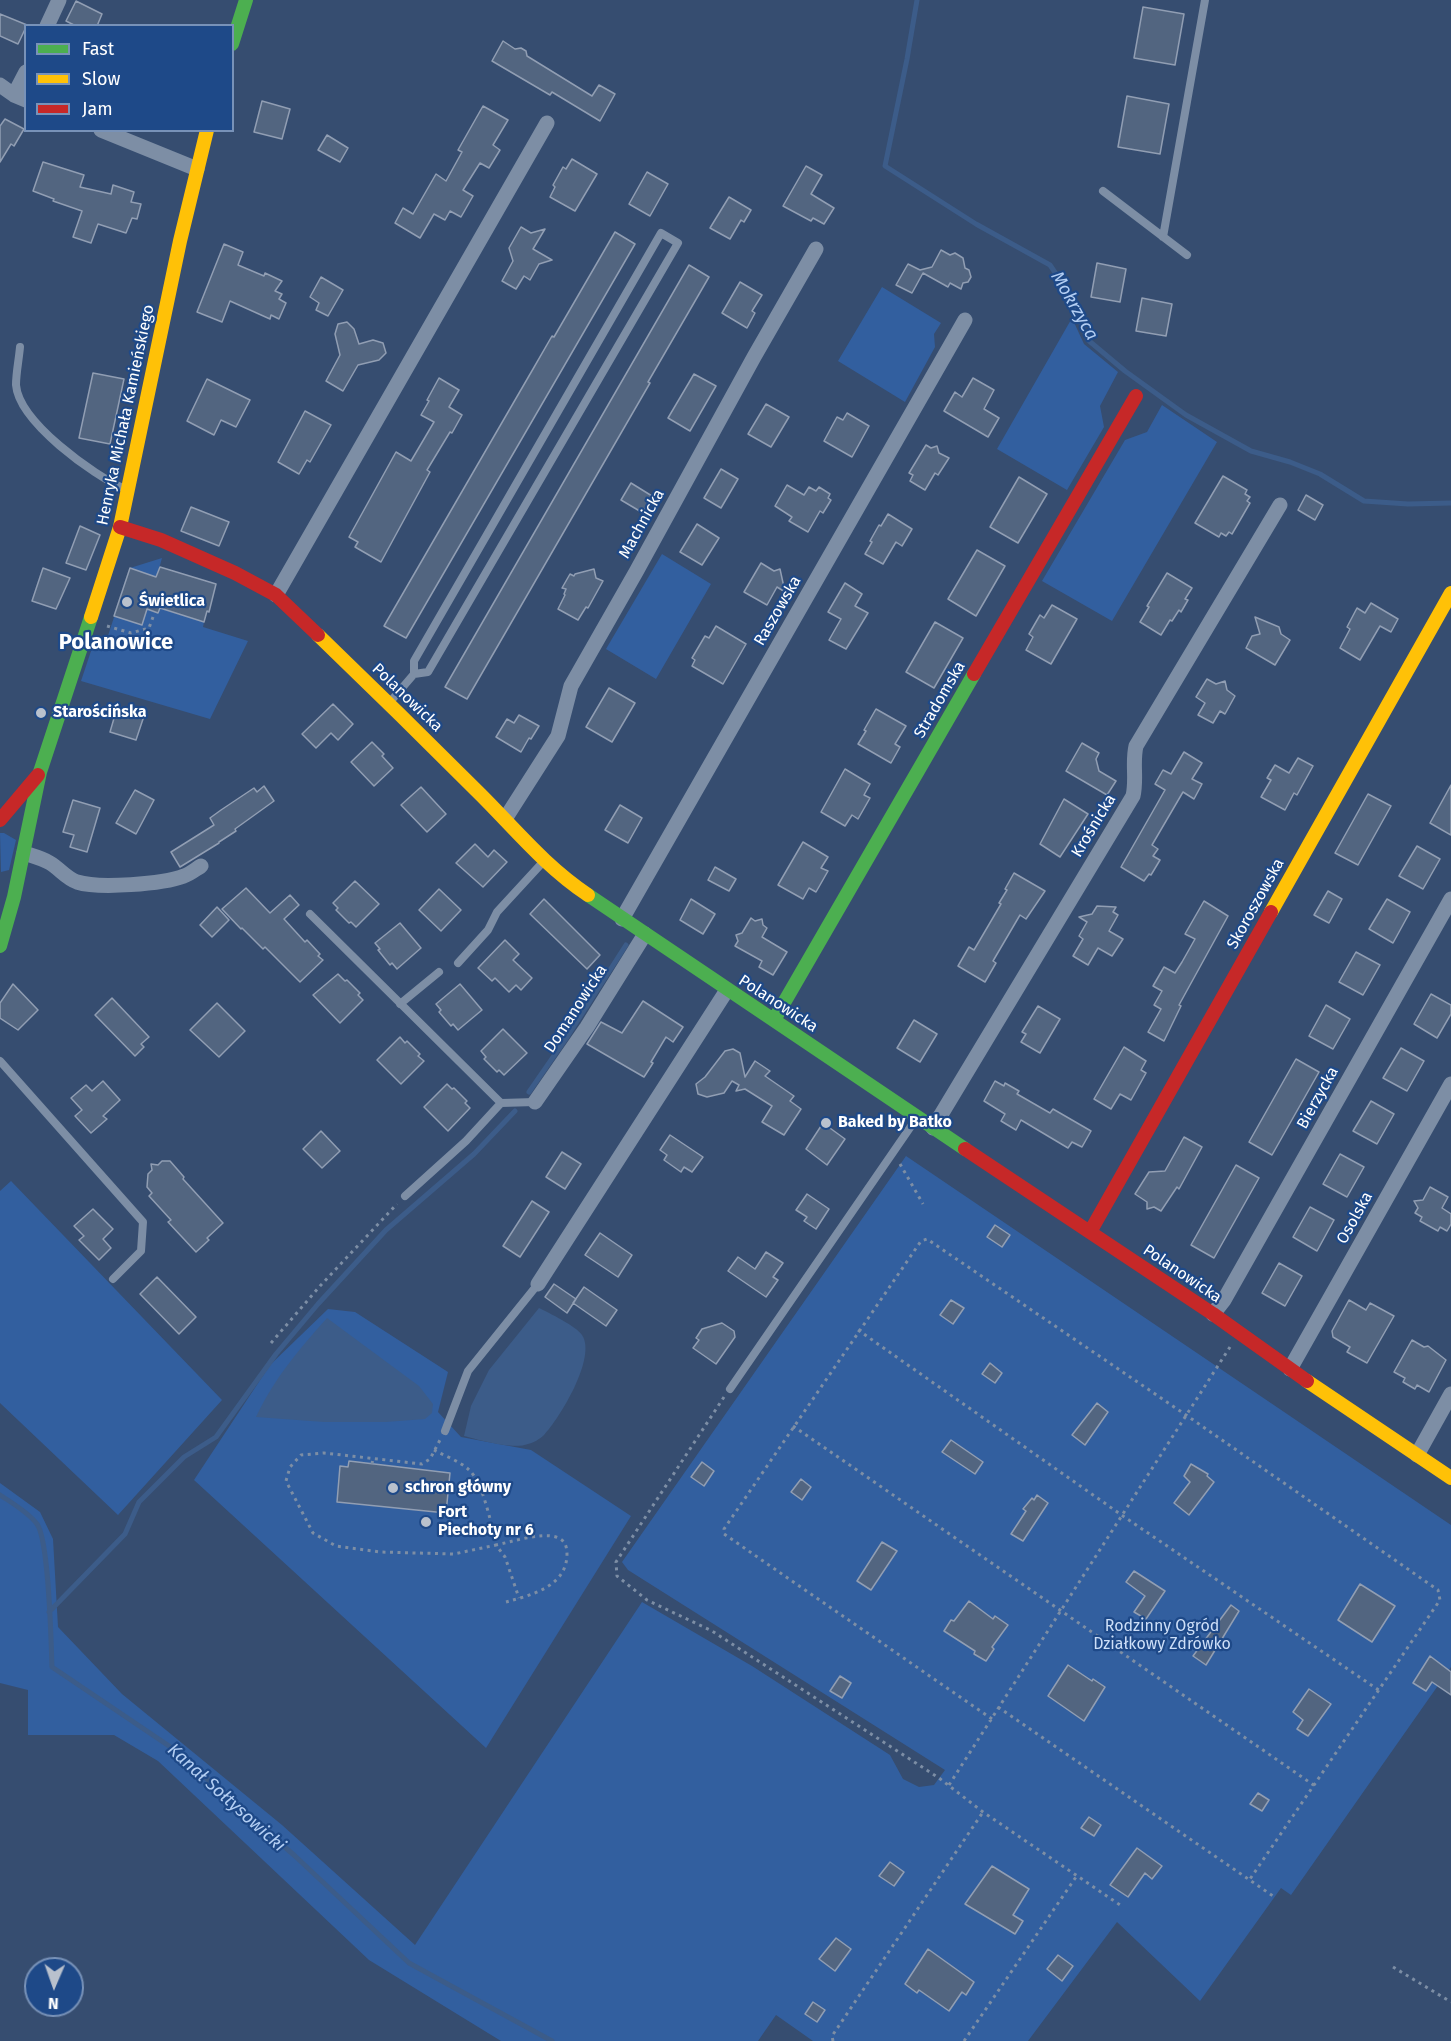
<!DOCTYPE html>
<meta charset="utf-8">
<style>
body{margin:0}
#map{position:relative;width:1451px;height:2041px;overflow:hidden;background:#364d70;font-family:"Fira Sans",sans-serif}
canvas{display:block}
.legend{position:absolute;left:24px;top:24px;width:210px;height:108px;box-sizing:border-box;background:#1e4988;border:2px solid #7892b8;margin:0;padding:8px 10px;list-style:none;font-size:18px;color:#fff}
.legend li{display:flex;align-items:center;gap:12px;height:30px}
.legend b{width:30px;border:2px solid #7892b8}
.north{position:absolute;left:24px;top:1957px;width:60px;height:60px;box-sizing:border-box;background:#1e4988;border:2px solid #7892b8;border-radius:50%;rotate:182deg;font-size:16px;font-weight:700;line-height:24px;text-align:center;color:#fff}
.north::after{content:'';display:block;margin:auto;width:21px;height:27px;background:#b9c1cd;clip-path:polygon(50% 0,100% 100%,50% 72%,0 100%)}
</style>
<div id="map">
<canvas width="1451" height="2041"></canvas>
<ul class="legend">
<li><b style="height:8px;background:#4caf50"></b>Fast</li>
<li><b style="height:8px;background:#ffc107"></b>Slow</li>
<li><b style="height:8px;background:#c62828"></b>Jam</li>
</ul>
<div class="north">N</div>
</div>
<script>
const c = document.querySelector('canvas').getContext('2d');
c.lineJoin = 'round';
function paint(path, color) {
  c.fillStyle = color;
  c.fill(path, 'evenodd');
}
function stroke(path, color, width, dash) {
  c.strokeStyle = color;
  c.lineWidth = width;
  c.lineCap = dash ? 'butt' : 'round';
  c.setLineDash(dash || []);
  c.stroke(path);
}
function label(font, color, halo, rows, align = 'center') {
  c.font = font + ' "Fira Sans",sans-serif';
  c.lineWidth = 4.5;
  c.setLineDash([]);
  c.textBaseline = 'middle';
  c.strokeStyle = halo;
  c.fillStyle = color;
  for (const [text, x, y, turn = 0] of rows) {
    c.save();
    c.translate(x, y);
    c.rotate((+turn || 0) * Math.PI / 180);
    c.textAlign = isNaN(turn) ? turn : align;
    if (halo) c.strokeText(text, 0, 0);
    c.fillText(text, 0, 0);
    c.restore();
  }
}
paint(new Path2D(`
 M882,287L941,323L934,334L935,347L905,402L838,361Z
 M1072,318L1084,344L1118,372L1100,406L1104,427L1067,490L997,449Z
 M1162,405L1217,442L1112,621L1042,581L1125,440L1147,432Z
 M662,554L711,584L656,679L606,649Z
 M162,558L149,605L204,622L203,627L248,641L210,719L81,681L93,645L104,648L130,568Z
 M0,833H4L16,840L9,870L1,872Z
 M906,1156L1451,1525V1667L1291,1895L1281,1888L1200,2001L1117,1922L1028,2041H813L776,2015L758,2041H501L369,1960L158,1761L114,1735H28V1690L0,1683V1483L40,1512L53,1539L58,1627L122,1694L282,1825L415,1945L642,1602L752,1666L890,1755L903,1779L919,1787L934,1785L945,1770L628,1570L622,1562Z
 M11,1181L222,1400L118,1515L0,1403V1191Z
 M328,1309L355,1312L448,1372L438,1412L461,1437L531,1450L631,1516L486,1748L194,1480L270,1365Z`), '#325f9f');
paint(new Path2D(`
 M539,1308C549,1313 576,1326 582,1335C597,1357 560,1418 544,1435C540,1439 533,1443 528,1444C513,1450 479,1440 464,1436L471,1406L489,1370Z
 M327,1318L419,1386L433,1404L432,1413L425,1419L386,1422H324L256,1417C276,1376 297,1352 327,1318Z`), '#3c5c89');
stroke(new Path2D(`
 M917,0L907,59L885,166L976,224L1050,265L1068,292L1088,340L1125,371L1186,415L1251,451L1290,462L1320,474L1364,501L1408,504L1451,503
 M529,1092L567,1037L626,945
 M0,1495C12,1503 28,1512 37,1524C49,1541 51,1640 52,1667L172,1748L295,1856L409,1963L552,2041
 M49,1612L125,1534L139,1502L184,1457L216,1437L276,1354L318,1304L386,1230L474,1154L515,1111`), '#3c5c89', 5);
const building = new Path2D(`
 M76,1L102,14L97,26H76L66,21Z
 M1143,7L1184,14L1175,65L1134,58Z
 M0,14L27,25L18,44L0,36Z
 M503,41L515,49L521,48L526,51L527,56L592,96L599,85L615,94L600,121L552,92L550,95L492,61Z
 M1127,96L1169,104L1160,154L1118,147Z
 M262,101L290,109L282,139L254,132Z
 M483,106L508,120L493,145L500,150L489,168L480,163L463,190L473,196L461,217L450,211L445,220L434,214L420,238L395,223L403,208L413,214L436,174L446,181L462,152L458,150Z
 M5,119L24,129L14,146L11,144L0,162V126Z
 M327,135L348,148L340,162L318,150Z
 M572,159L597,174L575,211L550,197L555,187L553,185L563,167L566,169Z
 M43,162L84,175L80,187L111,194L113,185L134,192L131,202L141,204L137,219L132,218L126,233L98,224L91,243L73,237L82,211L53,201L54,199L33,191Z
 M806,166L822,175L811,194L834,208L824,224L813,218L811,221L783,206Z
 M647,172L668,184L650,216L629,204Z
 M729,197L751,210L744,222L741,220L730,239L710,228Z
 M521,227L531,233L545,229L533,249L552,260L539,264L530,280L524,276L516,289L502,281L513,261L509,248Z
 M615,232L635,244L406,638L384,626L533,369L552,336L554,337Z
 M224,244L243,252L238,265L264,276L265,273L282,281L275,291L282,294L279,299L286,303L279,319L271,315L270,319L230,301L222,322L197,312Z
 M941,250L950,255L955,253L963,258L965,268L969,270L971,277L968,282L963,283L961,289L950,283L948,287L923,273L912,293L896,285L908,264L920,270L932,267Z
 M1097,263L1126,269L1120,302L1091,297Z
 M689,265L709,277L648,382L650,383L467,699L445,687Z
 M321,277L343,290L328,316L316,310L319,303L310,297Z
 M740,282L762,295L752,311L755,313L747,328L722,313Z
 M1142,298L1172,304L1166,336L1136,331Z
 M347,322L354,329L359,344L373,340L383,343L386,353L379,360L358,365L343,391L326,381L340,355L335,334L338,324Z
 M93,373L124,379L110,444L79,438Z
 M694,374L716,386L690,431L668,418Z
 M439,378L459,390L449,407L462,415L452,433L450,432L427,470L430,472L381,562L355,547L358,542L349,537L396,452L411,461L434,422L421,415L429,401L427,400Z
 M973,378L994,390L984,409L999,418L988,437L944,411L955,392L962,397Z
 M207,379L250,400L236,427L221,420L214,435L187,421Z
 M766,404L789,417L771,447L748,434Z
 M305,411L331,425L310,462L307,460L299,474L278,462Z
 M847,413L869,426L852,457L824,441L837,417L843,420Z
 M926,445L931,448L937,446L939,453L949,458L938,475L935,473L925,490L910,481L913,475L909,473Z
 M721,469L738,479L721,508L704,498Z
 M1223,476L1247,490L1245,494L1250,497L1247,501L1250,503L1232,534L1229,532L1226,536L1221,533L1219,537L1195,523Z
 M1019,477L1047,494L1018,543L990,527Z
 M631,483L652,496L643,513L621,500Z
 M787,485L804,495L809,487L816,491L819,487L830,494L828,498L831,500L823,513L820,511L808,532L789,521L792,517L775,506Z
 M1306,495L1323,505L1315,520L1298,510Z
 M191,507L229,522L219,546L181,531Z
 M888,514L912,529L902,546L896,542L883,564L865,554L872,542L870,541L879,525L881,526Z
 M697,524L719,538L702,565L680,552Z
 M80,526L100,535L86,570L66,563Z
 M977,550L1005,566L976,616L948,599Z
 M761,563L774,571L780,569L785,592L777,587L767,605L744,592Z
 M160,567L216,584L209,612L207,611L204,622L160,608L158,613L147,609L142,625L114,616L130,568L156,577Z
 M43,568L70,578L56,609L32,601Z
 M594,569L596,578L603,581L588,608L586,607L578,620L558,609L565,595L564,594L566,589L562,588L570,574L574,576L575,574Z
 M1167,573L1192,588L1185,599L1188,600L1181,612L1179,610L1172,621L1170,620L1161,635L1140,622L1149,607L1147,606Z
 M845,583L862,594L855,606L868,613L846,649L829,640L841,619L828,612Z
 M1371,603L1398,619L1391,632L1380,626L1360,660L1340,648L1350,629L1347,627L1357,608L1365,613Z
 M1052,605L1077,619L1051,664L1026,650L1033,637L1029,634L1040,615L1044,618Z
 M1255,617L1279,627L1281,634L1290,640L1275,665L1246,648L1252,636L1260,634Z
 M935,622L963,638L934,688L906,672Z
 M716,626L746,644L723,684L692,666L695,660L692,658L705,636L709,638Z
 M1207,679L1216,684L1225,681L1227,690L1235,696L1225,714L1220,711L1213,723L1198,715L1205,703L1196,697Z
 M609,688L635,703L612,742L586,727Z
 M333,704L353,724L338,740L331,733L316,748L302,734Z
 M117,708L144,716L136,740L110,732Z
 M876,709L906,726L895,744L900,747L891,763L858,744L866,731L864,730Z
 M519,715L539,726L531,739L529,738L521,752L496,737L507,719L514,723Z
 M372,742L384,754L382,756L393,768L374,786L351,762Z
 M1082,743L1099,753L1096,759L1099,771L1116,781L1107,795L1066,771Z
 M1184,752L1202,763L1192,779L1202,784L1194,799L1183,792L1152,845L1158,849L1153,856L1160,860L1151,875L1149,874L1144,881L1121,867L1165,790L1155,784L1163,770L1171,774Z
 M1298,758L1313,766L1297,795L1294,793L1285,810L1261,797L1271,780L1267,778L1275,765L1289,773Z
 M845,769L870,784L864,795L870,798L858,819L852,815L845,826L821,812Z
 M1451,785V835L1430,823Z
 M264,786L274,801L235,829L236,831L219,842V843L180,867L171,852L214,825L210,818L221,810L254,788L257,792Z
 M421,787L446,814L427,832L401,805Z
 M135,790L154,800L136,834L116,823Z
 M1368,794L1391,806L1358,865L1335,853Z
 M1064,799L1088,814L1060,857L1040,844Z
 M73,800L100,808L87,852L70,847L74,835L63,832Z
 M620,805L642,818L628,843L605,830Z
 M803,842L828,857L821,868L828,871L816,892L809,888L803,899L778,885Z
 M475,844L488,857L494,850L507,862L483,887L456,863Z
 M1417,846L1440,859L1423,889L1399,876Z
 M715,867L736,879L729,891L708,880Z
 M1014,873L1045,891L1026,919L1020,915L993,961L996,963L985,982L958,966L969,947L974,950L1001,904L999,903L1007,890L1005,889Z
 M355,881L379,904L356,927L351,922L349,923L336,910L338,908L333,903Z
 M246,888L270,913L290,895L299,905L284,919L305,942L307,940L320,954L318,956L323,960L300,982L265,947L263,949L242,928L241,929L222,909Z
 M439,889L461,910L441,931L419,910Z
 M1328,891L1342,899L1329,923L1314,915Z
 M544,899L600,955L587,969L530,914Z
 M691,899L715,914L703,934L680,920Z
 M1387,899L1410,912L1393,943L1369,929Z
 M1204,901L1228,916L1179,1005L1181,1006L1164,1041L1148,1032L1161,1009L1154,1005L1162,991L1153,986L1164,967L1175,973L1182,962L1195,939L1185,934Z
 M1097,906L1116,907L1113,912L1118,915L1109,931L1123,939L1112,956L1098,948L1088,965L1073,956L1083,939L1079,936L1087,922L1079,917L1092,914Z
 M217,907L229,920L212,937L200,925Z
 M751,918L755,921L762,919L763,925L767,928L762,937L787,952L773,975L759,967L762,961L735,946L738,941L736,935L742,933Z
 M400,923L421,948L397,969L392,963L390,965L378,950L380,949L375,943Z
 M505,940L519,954L513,960L532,978L521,990L516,985L509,992L495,978L492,981L478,968Z
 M1356,952L1380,965L1363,995L1339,982Z
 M338,974L345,981L347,980L360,993L358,995L363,1000L340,1023L313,995Z
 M13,984L38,1010L18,1030L0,1018V1003Z
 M460,984L482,1010L458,1030L453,1024L451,1026L439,1012L441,1010L436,1004Z
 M1431,994L1451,1005V1014L1437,1038L1414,1024Z
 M112,998L149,1037L141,1044L144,1047L135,1056L95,1015Z
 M643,1001L683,1027L673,1042L666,1037L651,1062L653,1063L644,1077L587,1044L601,1022L622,1033Z
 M217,1003L245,1031L219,1057L190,1030Z
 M1326,1005L1350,1019L1333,1049L1309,1036Z
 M1038,1006L1060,1019L1040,1053L1021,1042L1026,1034L1022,1032Z
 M914,1020L937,1034L920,1062L897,1048Z
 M503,1029L527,1053L504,1075L499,1070L497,1072L484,1059L486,1057L481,1051Z
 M400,1037L405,1043L407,1041L420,1054L418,1056L424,1061L401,1084L377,1060Z
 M1124,1047L1146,1061L1141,1070L1146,1073L1131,1100L1120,1094L1111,1109L1094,1099Z
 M1401,1048L1424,1061L1407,1091L1383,1078Z
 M733,1049L740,1053L745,1077L755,1061L770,1071L765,1076L794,1096L790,1101L801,1109L784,1135L762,1122L772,1106L745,1089L736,1091L739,1085L732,1081L724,1093L707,1097L698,1094L696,1084L705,1077L725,1051Z
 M1296,1059L1319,1072L1272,1155L1249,1142Z
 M103,1081L120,1100L103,1116L107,1119L91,1133L75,1116L82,1110L71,1098L86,1085L92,1091Z
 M995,1081L1004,1086L1005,1083L1019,1091L1017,1094L1050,1113L1053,1109L1091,1131L1082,1147L1072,1142L1068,1148L1021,1120L1016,1130L1001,1121L1005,1114L984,1101Z
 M447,1084L452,1089L454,1088L467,1101L465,1103L470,1108L448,1131L424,1107Z
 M1371,1101L1394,1114L1377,1144L1353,1131Z
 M823,1123L845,1139L827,1165L806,1149Z
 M321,1131L340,1151L322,1168L303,1149Z
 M670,1135L703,1157L692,1172L684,1167L681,1172L664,1160L667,1155L660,1150Z
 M1184,1137L1202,1147L1179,1189L1177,1187L1161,1211L1154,1207L1147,1209V1202L1135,1194L1149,1172L1165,1171Z
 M562,1152L581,1164L565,1189L546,1177Z
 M1340,1154L1364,1167L1347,1197L1323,1184Z
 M162,1161H170L184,1177L183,1179L223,1223L207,1238L209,1240L196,1252L168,1222L171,1220L149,1196L152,1193L147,1187L148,1174L152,1170L151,1164L158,1165Z
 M1236,1165L1259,1178L1214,1258L1191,1245Z
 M1430,1187L1448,1197L1442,1208L1451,1214V1224L1447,1231L1440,1227L1438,1231L1420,1221L1422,1217L1415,1213L1418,1208L1414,1201L1423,1200Z
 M807,1194L829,1209L816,1229L804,1221L807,1217L796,1210Z
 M532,1201L549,1212L520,1257L503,1246Z
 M1310,1207L1334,1220L1317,1251L1293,1237Z
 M93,1209L113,1229L103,1239L111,1248L99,1260L79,1240L84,1236L74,1226Z
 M995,1225L1010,1235L1002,1247L987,1237Z
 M600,1233L632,1255L618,1277L585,1255Z
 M766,1252L783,1263L773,1277L778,1280L766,1297L728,1271L738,1257L755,1269Z
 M1279,1263L1302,1276L1285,1306L1262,1293Z
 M157,1277L196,1317L179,1334L140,1294Z
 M554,1284L576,1299L567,1313L545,1297Z
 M584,1287L617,1310L606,1326L573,1303Z
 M951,1300L964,1308L953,1324L940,1315Z
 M1349,1300L1366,1310L1370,1303L1394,1316L1367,1363L1347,1352L1350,1347L1333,1337L1332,1331Z
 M722,1323L734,1331L735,1337L716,1364L693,1348L699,1340L696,1338L702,1329Z
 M1412,1340L1424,1347L1428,1346L1446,1360L1429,1392L1417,1385L1415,1389L1403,1382L1405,1378L1394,1372Z
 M990,1363L1002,1373L995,1383L982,1374Z
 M1097,1403L1108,1412L1085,1445L1072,1435Z
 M951,1440L983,1462L975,1474L942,1452Z
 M349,1461L450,1473L446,1513L337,1502L340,1466L348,1467Z
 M702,1462L714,1471L704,1486L691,1477Z
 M1191,1464L1208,1474L1207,1476L1214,1482L1189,1515L1174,1503L1190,1482L1184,1476Z
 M801,1479L811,1487L802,1500L791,1492Z
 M1037,1495L1048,1503L1023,1541L1011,1534L1026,1511L1023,1509L1032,1498L1034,1500Z
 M882,1542L897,1551L871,1590L857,1581Z
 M1134,1571L1165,1591L1146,1619L1134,1612L1145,1596L1126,1582Z
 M1360,1584L1395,1606L1372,1642L1338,1620Z
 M969,1601L993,1619L995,1616L1008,1625L992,1647L994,1649L986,1661L974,1654L975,1651L944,1631L951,1620L954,1621Z
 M1231,1605L1239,1611L1206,1665L1193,1656Z
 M1430,1656L1451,1672V1695L1432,1682L1426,1691L1413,1683Z
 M1068,1665L1092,1681L1093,1679L1105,1687L1084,1721L1048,1696Z
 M840,1676L851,1683L842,1698L830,1691Z
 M1309,1689L1331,1704L1308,1736L1297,1729L1303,1720L1293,1712Z
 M1258,1793L1269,1800L1262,1811L1250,1804Z
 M1089,1817L1101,1825L1094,1836L1081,1828Z
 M1137,1848L1162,1866L1152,1879L1145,1873L1128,1897L1110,1885Z
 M890,1862L904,1872L894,1886L879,1876Z
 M992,1866L1029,1889L1013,1915L1023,1921L1015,1934L965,1904Z
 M836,1938L851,1949L835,1971L819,1959Z
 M928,1949L974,1982L966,1995L962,1992L949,2011L919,1990L917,1993L905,1984Z
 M1058,1955L1073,1966L1062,1981L1047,1969Z
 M813,2002L825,2010L817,2022L805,2014Z`);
paint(building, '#526580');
stroke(building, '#919eb3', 1.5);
stroke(new Path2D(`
 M107,626L131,633L149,628L153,617
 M900,1164L923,1204
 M858,1330L1123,1516L1380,1691
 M271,1343L320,1286L397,1204
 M724,1397L616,1562L617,1576L647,1600L712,1631L939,1778L983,1812L1123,1907
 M793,1426L1315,1786
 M434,1450C445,1456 459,1461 468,1469C483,1481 492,1527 496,1545L454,1554L380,1552L336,1546L313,1533L286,1481L290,1467L301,1455L324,1453L422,1464L430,1459L440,1440
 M372,1464L373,1458
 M506,1602C531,1595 566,1587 567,1555C567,1546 565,1540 556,1537C542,1532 511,1542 496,1545L505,1557L519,1598
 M998,1707L1273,1896
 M992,1719L724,1534V1529L921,1241L927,1239L1186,1415L1438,1590L1440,1600L1250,1879
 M949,1785L1230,1347
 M1393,1967L1451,2002
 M833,2041L832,2036L983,1812
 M964,2041L1076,1877`), '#7d8ea5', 3, [3, 4.5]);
stroke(new Path2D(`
 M1103,191L1187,255
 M1163,237L1205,0
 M20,347C19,359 16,373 16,385C19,422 93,475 125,489
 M390,702L414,674L428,672L678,243L661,233L414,661V674
 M310,914L501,1103
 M458,963L488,930L497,912L543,862
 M400,1004L439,972
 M0,1061L143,1222L141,1251L113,1279
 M405,1196L466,1141L501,1103L535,1102
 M730,1389L916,1119
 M445,1431L468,1371L538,1284`), '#7d8ea5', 8);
stroke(new Path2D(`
 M47,26L59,0
 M0,85L14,95L26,100
 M14,95L26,72
 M101,130L197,169
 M276,595L547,123
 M505,819L558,736L571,686L636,572L754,357L816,249
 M24,853C33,856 42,858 50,863C60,869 66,878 77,882C99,889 163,884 184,876C190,874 196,869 201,866
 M622,919L965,320
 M535,1102L587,1027L645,934
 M933,1128L1133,796C1137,779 1132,763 1136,746L1280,505
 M538,1284L727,990
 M1213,1314L1224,1300L1451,899
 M1290,1369L1451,1084
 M1417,1455L1451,1394`), '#7d8ea5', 15);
stroke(new Path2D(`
 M232,44L246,0
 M588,895L965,1149
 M0,946L14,897L40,772L91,617
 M774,1020L974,674`), '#4caf50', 14);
stroke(new Path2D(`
 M91,617L120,527L180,241L207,130
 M318,635C373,688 427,741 481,795C517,831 545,866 588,895
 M1271,912L1451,593
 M1307,1381L1451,1478`), '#ffc107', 14);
stroke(new Path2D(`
 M120,527L161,540L235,573L276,595L318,635
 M974,674L1136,396
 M0,820L38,775
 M965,1149L1213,1314L1307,1381
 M1090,1232L1271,912`), '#c62828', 14);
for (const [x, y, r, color] of [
 [127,602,6,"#b9c1cd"],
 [41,713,6,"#b9c1cd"],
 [826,1123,6,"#b9c1cd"],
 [393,1488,6,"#b9c1cd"],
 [426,1522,6,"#b9c1cd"]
]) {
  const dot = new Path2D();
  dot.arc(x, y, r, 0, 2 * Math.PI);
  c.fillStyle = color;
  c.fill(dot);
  stroke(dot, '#1e4988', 2);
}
label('16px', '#fff', '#1e4988', [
 ["Henryka Michała Kamieńskiego",126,415,-78],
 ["Machnicka",642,524,-61],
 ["Raszowska",778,611,-60],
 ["Polanowicka",407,698,44],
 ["Stradomska",940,700,-60],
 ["Krośnicka",1094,826,-59],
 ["Skoroszowska",1256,904,-61],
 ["Polanowicka",778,1004,33],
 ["Domanowicka",576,1009,-57],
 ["Bierzycka",1318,1098,-61],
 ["Osolska",1355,1218,-61],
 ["Polanowicka",1182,1274,34]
]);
label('bold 16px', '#fff', '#1e4988', [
 ["Świetlica",139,602],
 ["Starościńska",53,713],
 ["Baked by Batko",838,1123],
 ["schron główny",405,1488],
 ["Fort",438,1513],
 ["Piechoty nr 6",438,1531]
], 'left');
label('16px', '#cddff8', '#1e4988', [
 ["Rodzinny Ogród",1162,1627],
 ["Działkowy Zdrówko",1162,1645]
]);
label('italic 18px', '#b3cef3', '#1e4988', [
 ["Mokrzyca",1074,306,60],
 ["Kanał Sołtysowicki",226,1798,42]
]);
label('bold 22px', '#fff', '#1e4988', [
 ["Polanowice",116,643]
]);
</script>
